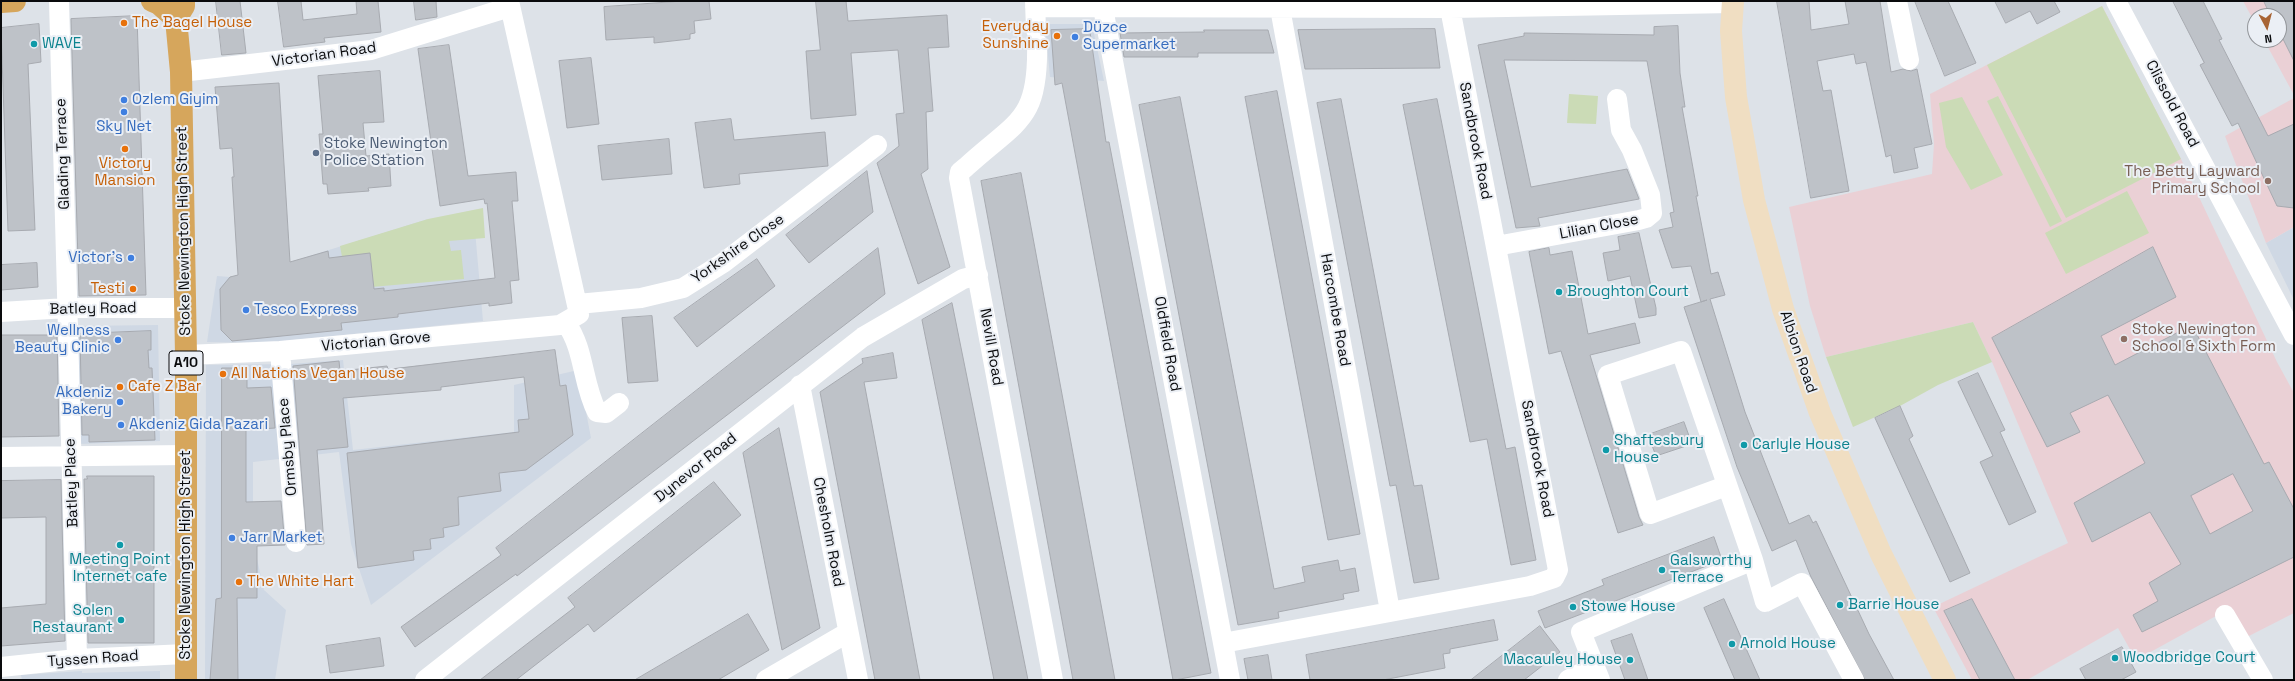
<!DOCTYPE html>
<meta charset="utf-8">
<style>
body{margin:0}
#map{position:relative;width:2295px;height:681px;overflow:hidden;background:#dde2e8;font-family:"Space Grotesk",sans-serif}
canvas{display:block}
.frame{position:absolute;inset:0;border:2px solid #0a0b0d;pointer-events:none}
.north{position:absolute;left:2247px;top:8px;width:40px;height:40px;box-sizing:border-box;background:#ebeff5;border:1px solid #919498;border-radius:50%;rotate:173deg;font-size:11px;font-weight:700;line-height:16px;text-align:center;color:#0a0b0d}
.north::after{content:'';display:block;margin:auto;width:14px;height:18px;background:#a86434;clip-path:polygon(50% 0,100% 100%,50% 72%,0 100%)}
</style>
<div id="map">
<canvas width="2295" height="681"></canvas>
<div class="frame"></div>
<div class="north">N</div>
</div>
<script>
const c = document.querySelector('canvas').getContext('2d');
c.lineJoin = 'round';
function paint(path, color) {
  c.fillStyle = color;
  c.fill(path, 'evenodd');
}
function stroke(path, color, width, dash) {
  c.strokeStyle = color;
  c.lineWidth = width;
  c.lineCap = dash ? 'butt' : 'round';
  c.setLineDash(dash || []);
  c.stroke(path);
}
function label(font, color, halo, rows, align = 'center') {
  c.font = font + ' "Space Grotesk",sans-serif';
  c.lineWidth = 4;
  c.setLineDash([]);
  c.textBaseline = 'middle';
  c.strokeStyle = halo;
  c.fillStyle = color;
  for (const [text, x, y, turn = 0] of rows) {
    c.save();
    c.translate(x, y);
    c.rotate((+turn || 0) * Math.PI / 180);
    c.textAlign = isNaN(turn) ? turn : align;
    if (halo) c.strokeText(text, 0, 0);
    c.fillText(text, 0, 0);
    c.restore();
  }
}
paint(new Path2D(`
 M1045,24H1092L1104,81L1050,77Z
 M428,219H474L483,321L263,343L207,342L217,276L230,277L268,269Z
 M2294,227V300L2266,243Z
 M158,325L160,441L79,444L78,326Z
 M343,360L353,450L514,432V385L578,370L591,438L371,605L351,544L339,452L253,462V541L264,590L286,610L275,680H205L206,365L290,364Z
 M82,671V673L160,671V680H22L21,675Z`), '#cfd8e4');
paint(new Path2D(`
 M2243,1H2294V95L2264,40H2279V16H2255V23Z
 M2102,6L2181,159L2277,362L2294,393V613L2245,638L2216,616L2136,660L2118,628L2027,680H1972L1933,607L2068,543L1992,362L1973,322L1826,357L1810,306L1789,207L1932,174L1934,144L1930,94Z
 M2294,98V227L2266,243L2225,136Z`), '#ead0d5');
paint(new Path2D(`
 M2102,6L2181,159L2066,218L1987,65Z
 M1569,94L1598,96L1596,124L1567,123Z
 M1998,96L2062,221L2050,227L1987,101Z
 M1962,97L2003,175L1971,190L1946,147L1939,103Z
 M2127,191L2149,233L2066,274L2045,233Z
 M483,208L485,238L449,241L451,251L461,250L464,279L348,289L340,246L428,219Z
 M1973,322L1992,362L1938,385L1900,406L1853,427L1826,357Z`), '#cbdbb6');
const building = new Path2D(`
 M216,1H240L246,53L222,55Z
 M278,1H301L303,20L357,14L356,1H378L381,32L324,38L325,42L284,47Z
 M414,1H436L437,17L416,20Z
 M683,1H709L711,19L694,21L695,33L690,34V39L654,43V37L606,40L604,7Z
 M816,1H846L848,21L947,15L949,47L928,48L933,111L926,112L928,169L921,174L950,267L918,284L877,163L899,146L896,114L904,113L898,50L851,53L856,115L811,119L806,51L820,50Z
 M1777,1H1809L1811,30L1849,24L1845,1H1880L1891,72L1903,69L1911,71L1917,69L1932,144L1914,148L1918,168L1894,173L1891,155L1886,157L1866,62L1856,64L1854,54L1817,61L1823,91L1831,90L1849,191L1811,198Z
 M1915,1H1948L1976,63L1945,76Z
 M1995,1H2054L2060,12L2037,24L2030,11L2006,23Z
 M2173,1H2203L2222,39L2219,40L2268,136L2294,124V208L2277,206L2238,123L2232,126L2200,65L2204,63Z
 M2264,1H2294V61L2279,31V16H2271Z
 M137,16L146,295L79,296L71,19Z
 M39,24L41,62L28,64L35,230L8,231L1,28Z
 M1678,26L1680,73L1685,107H1682L1698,196H1696L1711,274L1718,272L1725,295L1710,299L1745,412L1789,524L1809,515L1813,523L1816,521L1869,634L1894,680H1865L1811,577L1796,540L1772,551L1737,467L1684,307L1707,300L1701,302L1691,266L1672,268L1659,230L1673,227L1670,213L1674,212L1647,61L1504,60L1531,187L1627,169L1639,199L1538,218L1540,226L1516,228L1478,45L1524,36V33L1654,35V27Z
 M1086,29L1090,32L1106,142H1109L1211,673L1175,680H1173L1062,83L1055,85L1051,30Z
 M1435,29L1440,68L1305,69L1298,30Z
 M1204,30H1268L1274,53H1198V57H1124L1120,33L1204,32Z
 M449,45L468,176L516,172L518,201H512L519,280L510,281L512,303L489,306V303L398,314V317L341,323L342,330L232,341L221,330L220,289L230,277L238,275L232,177H234L232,148L220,149L215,87L279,83L290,262L328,251L329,258L370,253L374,289L384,288V291L495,278L487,203L485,204L484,199L440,206L418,49Z
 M591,58L599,124L567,128L559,61Z
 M380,71L384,122L363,123L366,156L389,154L391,186L368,188L369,191L328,194L327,184H323L319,134H323L318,76Z
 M1277,91L1360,534L1328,540L1245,97Z
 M1180,97L1274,589L1305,582L1302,567L1338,560L1340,571L1355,568L1359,591L1343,594L1344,599L1278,612L1279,618L1238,625L1139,105Z
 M1341,99L1414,486L1422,485L1439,579L1414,583L1396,485L1390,486L1317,103Z
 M1437,99L1506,449L1515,447L1536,560L1511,565L1487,439L1470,442L1403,105Z
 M731,119L734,140L825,132L828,166L739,174L740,184L704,188L695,123Z
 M669,139L672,174L602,180L598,146Z
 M867,171L873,212L809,263L786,235Z
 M1021,173L1115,680H1073L981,181Z
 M1639,233L1656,308V315L1639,318L1630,276L1608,281L1603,253L1620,250L1618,237Z
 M2153,247L2176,297L2101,336L2115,365L2192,325L2264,464L2269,462L2294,509V557L2142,632L2133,615L2158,601L2149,583L2181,564L2150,512L2092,542L2074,503L2145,463L2108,395L2070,413L2080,432L2047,447L1992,338ZM2233,474L2253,511L2210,534L2191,496Z
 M878,248L885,294L517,576L516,574L415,647L401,627L501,555L496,548Z
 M1549,248L1550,255L1572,251L1588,334L1635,323L1640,343L1590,355L1639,517L1643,525L1618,533L1561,351L1549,354L1529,252Z
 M757,259L775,286L697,347L674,318Z
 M37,263L38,287L1,290V265Z
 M952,303L1028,680H994L922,320Z
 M652,316L658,381L628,383L622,318Z
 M151,331V350H148L149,368H152L155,440L89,442V435H82L80,334Z
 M1,335H57L59,436L1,437Z
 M555,350L560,386L566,385L573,435L526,470L499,473L501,491L458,497L459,525L443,528L444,537L430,539L431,549L413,551L414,560L358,568L347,453L519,432L518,420L529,419L524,377L441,387V390L343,398L348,447L317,450L324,544L307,545L293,366L339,361L340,371L387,366L388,369Z
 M893,353L897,378L864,382L920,680H875L820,392L863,363L862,359Z
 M222,368H247V388L271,387L275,428L246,430V502L281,501L285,545L257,546V598H237L238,680H210L216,599L221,598Z
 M1978,373L2005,430L2000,432L2036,512L2009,525L1980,462L1993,456L1958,382Z
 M1900,406L1913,436L1909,439L1970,573L1950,582L1875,418Z
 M1684,422L1692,444L1656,456L1648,435Z
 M779,428L820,628L782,650L743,453Z
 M87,476H154V643H88L84,479H87Z
 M61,480L65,641L1,646V608L46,604V517L1,518V481Z
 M714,482L741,515L594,632L588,624L516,680H480L575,607L568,598Z
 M1714,537L1722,560L1545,628L1538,611L1604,585L1602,580Z
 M1724,599L1760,680H1735L1704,608Z
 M1972,599L2015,680H1980L1944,611Z
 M748,614L769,650L718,680H635Z
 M1494,620L1498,640L1450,649V653L1443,654L1445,668L1383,680H1310L1306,655Z
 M1540,626L1560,652L1524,680H1471Z
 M1632,634L1648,680H1625L1611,641Z
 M380,638L384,666L330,673L326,646Z
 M2122,647L2136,672L2121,680H2086L2080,669Z
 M1268,655L1272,680H1248L1244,659Z`);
paint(building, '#bec2c8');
stroke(building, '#a7aab0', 1);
stroke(new Path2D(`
 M59,1L77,659
 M1035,1L1036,30
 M1897,1L1909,60
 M2116,1L2294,335
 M1035,7L1450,8L1733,3
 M1103,8L1230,680
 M1280,8L1390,611
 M1037,43C1039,122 1017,120 966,167L960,172L959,178L1053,680
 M181,72L371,50L510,7
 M1496,246L1639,220L1646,218L1652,213L1650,195L1632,150L1621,130L1617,99
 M578,304L641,298L683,288L723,263L877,145
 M1,312L67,308H185
 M566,323C585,350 582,383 597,412L606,413L619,403
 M280,351L296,542
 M186,355L280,351L560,325L579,314L509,1
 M800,385L858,680
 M1,457L187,455
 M1726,486L1650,514L1608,375L1681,351L1753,560L1765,602L1802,583L1854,680
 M2225,615L2263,680
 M1223,643L1530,586L1554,578L1558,570L1450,8
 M1,667L77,659L186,654
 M425,680L863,337L963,279L978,275
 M766,680L847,633
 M1568,680L1595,666
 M1600,680L1581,632L1753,560`), '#fff', 20);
stroke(new Path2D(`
 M1733,1L1731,31L1736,97L1754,200L1783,309L1820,413L1881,554L1945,680`), '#f0dec2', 22);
stroke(new Path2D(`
 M152,1L159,4L176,19
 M184,1V6L176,19L181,72L186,355V680
 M1,2L15,1`), '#d6a65c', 22);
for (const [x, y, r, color] of [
 [124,23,4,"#e8710a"],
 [1057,36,4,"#e8710a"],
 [1075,37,4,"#3f7fe0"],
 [34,44,4,"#0f9aa8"],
 [124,100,4,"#3f7fe0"],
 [124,112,4,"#3f7fe0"],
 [125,149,4,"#e8710a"],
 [316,153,4,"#5c6f8a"],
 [2268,181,4,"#8d6e63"],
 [131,258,4,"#3f7fe0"],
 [133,289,4,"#e8710a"],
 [1559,292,4,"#0f9aa8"],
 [246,310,4,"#3f7fe0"],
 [2124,339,4,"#8d6e63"],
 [118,340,4,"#3f7fe0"],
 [223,374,4,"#e8710a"],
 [120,387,4,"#e8710a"],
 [120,402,4,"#3f7fe0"],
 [121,425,4,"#3f7fe0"],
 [1744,445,4,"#0f9aa8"],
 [1606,450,4,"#0f9aa8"],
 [232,538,4,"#3f7fe0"],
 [120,545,4,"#0f9aa8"],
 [1662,570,4,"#0f9aa8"],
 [239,582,4,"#e8710a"],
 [1840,605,4,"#0f9aa8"],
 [1573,607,4,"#0f9aa8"],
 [121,620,4,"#0f9aa8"],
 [1732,644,4,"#0f9aa8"],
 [2115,658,4,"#0f9aa8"],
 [1630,660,4,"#0f9aa8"]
]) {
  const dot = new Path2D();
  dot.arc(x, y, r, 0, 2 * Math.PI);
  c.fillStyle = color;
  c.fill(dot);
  stroke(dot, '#ebeff5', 1.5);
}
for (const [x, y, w] of [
 [186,363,34]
]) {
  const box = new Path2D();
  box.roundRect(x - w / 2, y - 12, w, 24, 3);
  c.fillStyle = '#ebeff5';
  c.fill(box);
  stroke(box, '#0a0b0d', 1);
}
label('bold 14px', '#0a0b0d', null, [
 ["A10",186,363]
]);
label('15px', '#c56008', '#ebeff5', [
 ["The Bagel House",132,23],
 ["Everyday",1049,27,"right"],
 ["Sunshine",1049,44,"right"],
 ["Victory",125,164,"center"],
 ["Mansion",125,181,"center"],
 ["Testi",125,289,"right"],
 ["All Nations Vegan House",231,374],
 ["Cafe Z Bar",128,387],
 ["The White Hart",247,582]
], 'left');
label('15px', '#366cbe', '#ebeff5', [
 ["Düzce",1083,28],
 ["Supermarket",1083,45],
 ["Ozlem Giyim",132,100],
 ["Sky Net",124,127,"center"],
 ["Victor's",123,258,"right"],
 ["Tesco Express",254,310],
 ["Wellness",110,331,"right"],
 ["Beauty Clinic",110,348,"right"],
 ["Akdeniz",112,393,"right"],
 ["Bakery",112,410,"right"],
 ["Akdeniz Gida Pazari",129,425],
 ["Jarr Market",240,538]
], 'left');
label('15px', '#0d838f', '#ebeff5', [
 ["WAVE",42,44],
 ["Broughton Court",1567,292],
 ["Shaftesbury",1614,441],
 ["House",1614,458],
 ["Carlyle House",1752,445],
 ["Meeting Point",120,560,"center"],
 ["Internet cafe",120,577,"center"],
 ["Galsworthy",1670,561],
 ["Terrace",1670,578],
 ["Barrie House",1848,605],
 ["Stowe House",1581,607],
 ["Solen",113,611,"right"],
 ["Restaurant",113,628,"right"],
 ["Arnold House",1740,644],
 ["Woodbridge Court",2123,658],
 ["Macauley House",1622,660,"right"]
], 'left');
label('15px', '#0a0b0d', '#ebeff5', [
 ["Victorian Road",324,55,-8],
 ["Clissold Road",2172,104,62],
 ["Sandbrook Road",1475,141,79],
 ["Glading Terrace",63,154,-92],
 ["Lilian Close",1599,227,-11],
 ["Stoke Newington High Street",184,231,-91],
 ["Yorkshire Close",738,249,-35],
 ["Batley Road",93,309,-1],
 ["Harcombe Road",1335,310,80],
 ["Victorian Grove",376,342,-5],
 ["Oldfield Road",1167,344,80],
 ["Nevill Road",991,347,80],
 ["Albion Road",1798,352,71],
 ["Ormsby Place",288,447,-95],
 ["Sandbrook Road",1537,459,79],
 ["Dynevor Road",696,468,-39],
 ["Batley Place",72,483,-92],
 ["Chesholm Road",828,532,79],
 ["Stoke Newington High Street",186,555,-90],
 ["Tyssen Road",93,659,-4]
]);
label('15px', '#4e5e75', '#ebeff5', [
 ["Stoke Newington",324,144],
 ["Police Station",324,161]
], 'left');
label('15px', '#785e54', '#ebeff5', [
 ["The Betty Layward",2260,172],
 ["Primary School",2260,189],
 ["Stoke Newington",2132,330,"left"],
 ["School & Sixth Form",2132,347,"left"]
], 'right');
</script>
